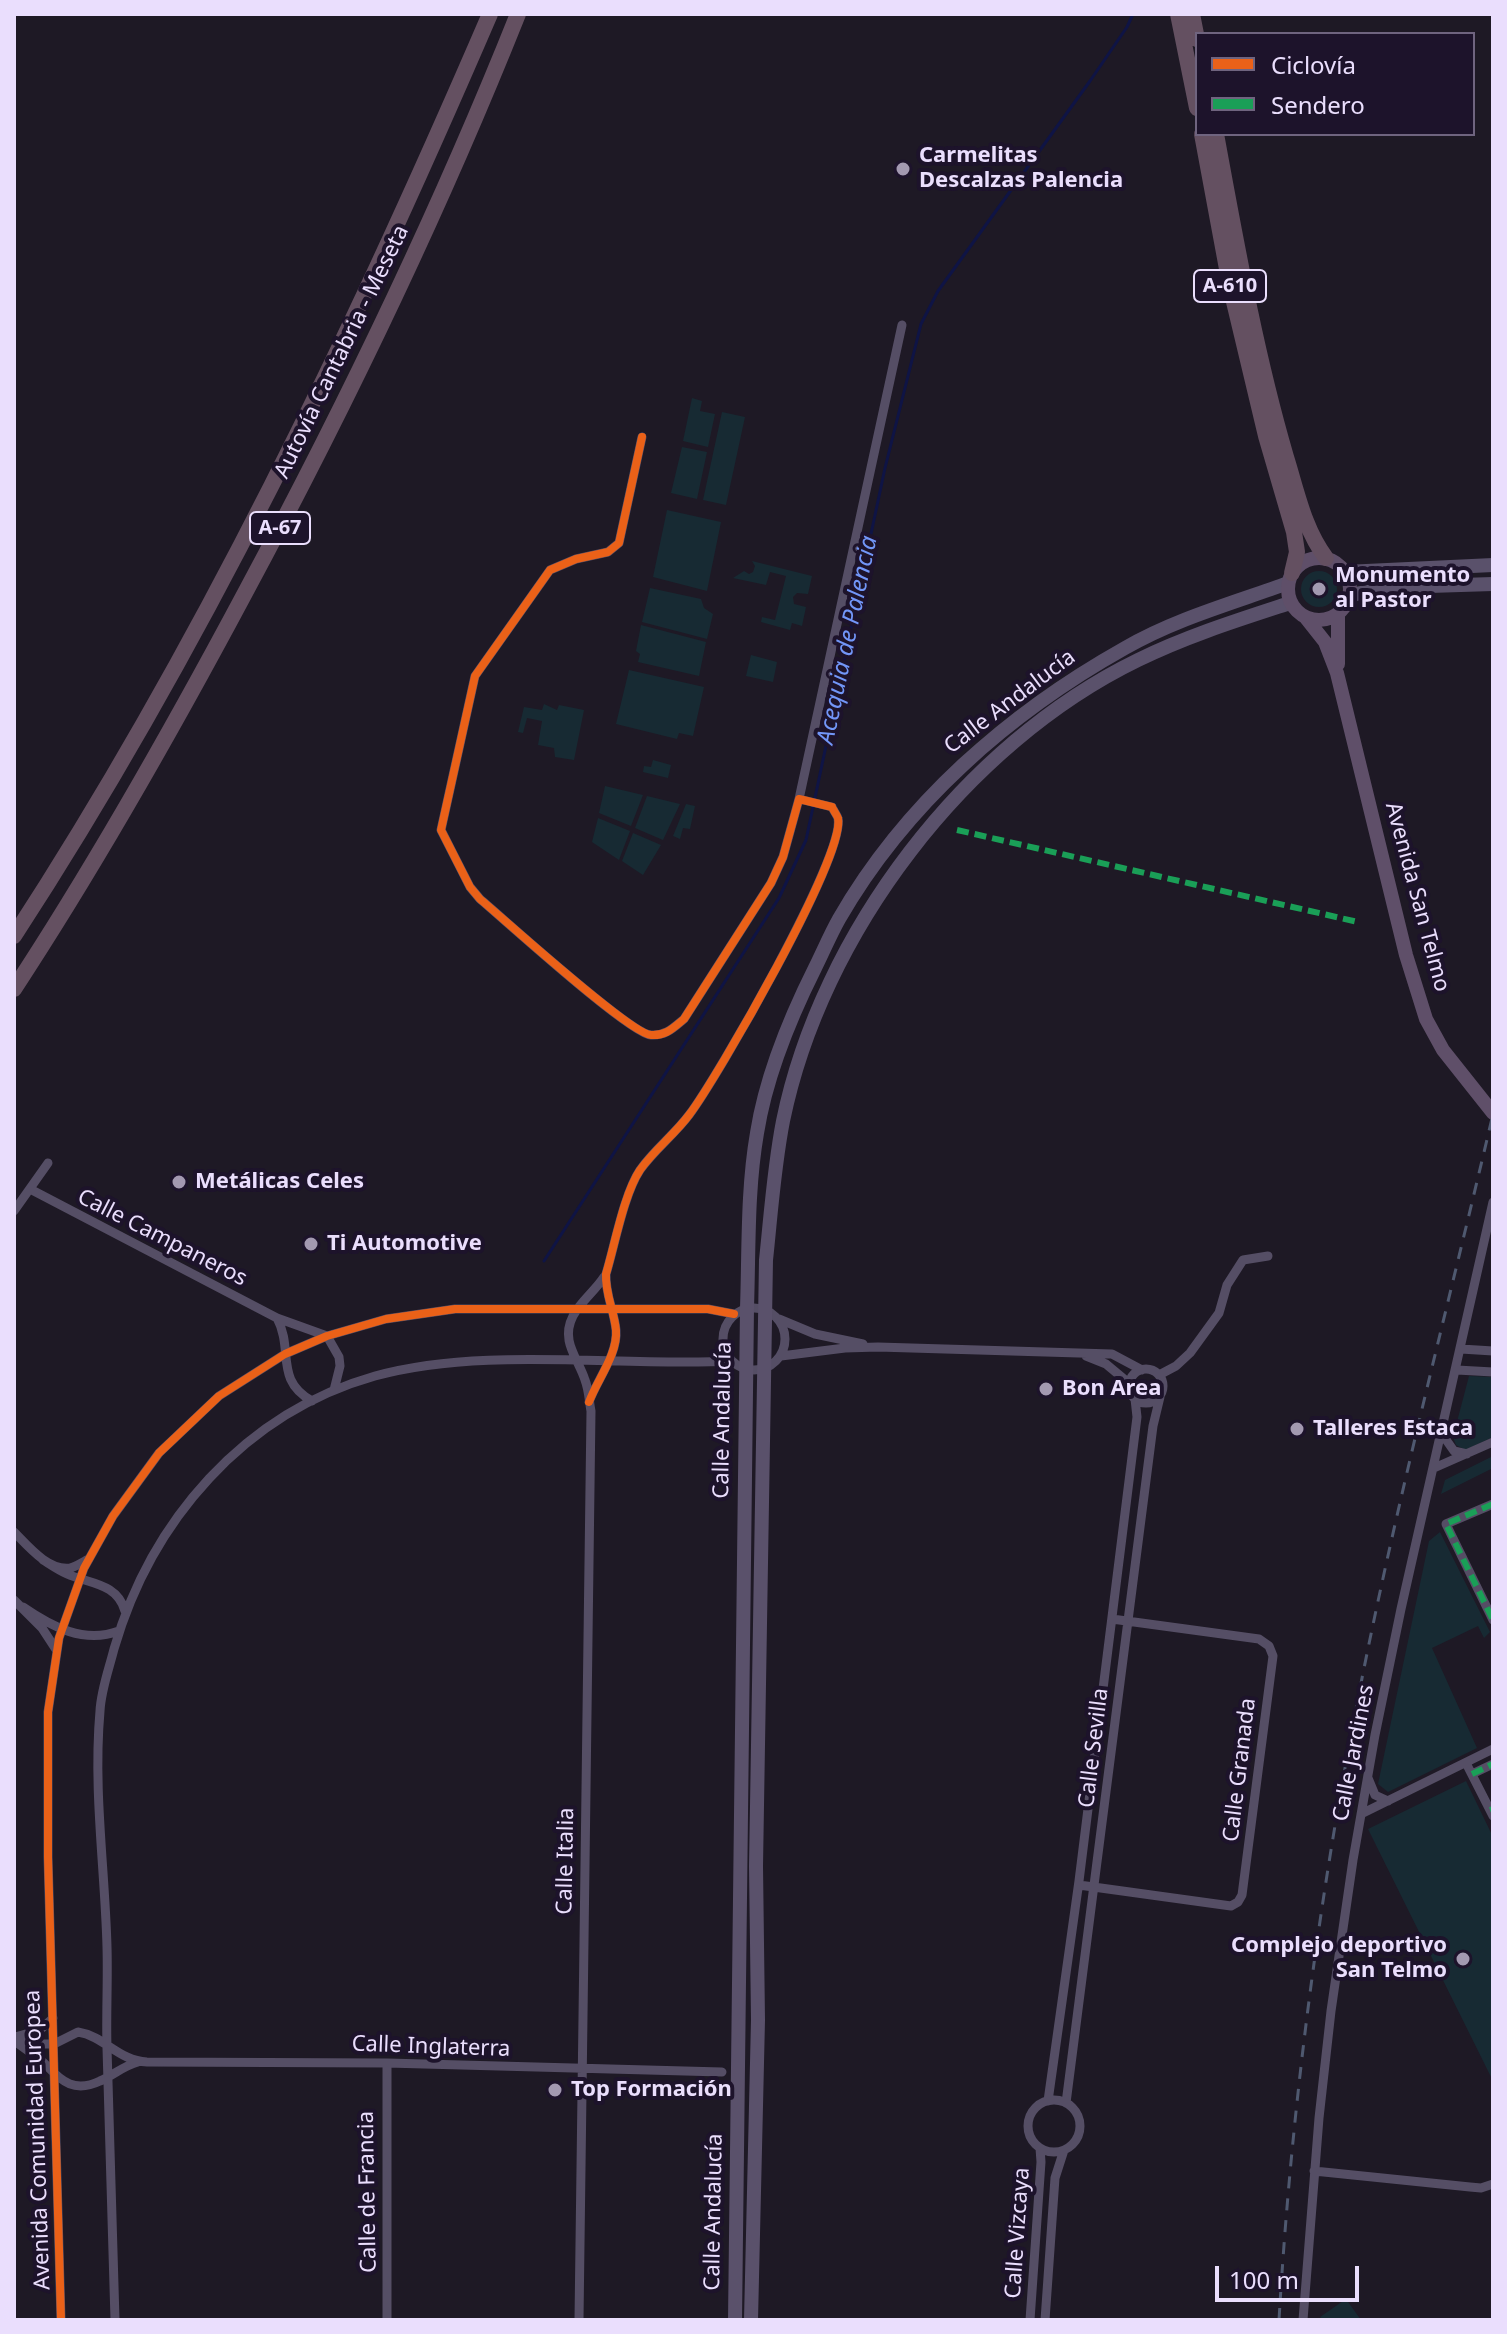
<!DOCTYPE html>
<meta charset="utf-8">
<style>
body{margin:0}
#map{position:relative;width:1507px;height:2334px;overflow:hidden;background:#1e1925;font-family:"Noto Sans",sans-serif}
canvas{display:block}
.frame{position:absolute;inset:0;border:16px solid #eadefd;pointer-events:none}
.legend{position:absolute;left:1195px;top:32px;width:280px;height:104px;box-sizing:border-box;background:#1d132b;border:2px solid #6f647f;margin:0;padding:10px 14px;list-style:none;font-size:24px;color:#eadefd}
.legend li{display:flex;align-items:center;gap:16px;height:40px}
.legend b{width:40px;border:2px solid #6f647f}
.scale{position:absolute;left:1215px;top:2266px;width:144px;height:36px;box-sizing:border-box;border:4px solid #eadefd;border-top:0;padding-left:10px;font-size:24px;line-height:28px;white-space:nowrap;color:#eadefd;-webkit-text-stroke:6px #1d132b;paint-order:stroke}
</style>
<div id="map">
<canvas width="1507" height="2334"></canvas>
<div class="frame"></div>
<ul class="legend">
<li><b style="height:10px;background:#ea6118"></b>Ciclovía</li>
<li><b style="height:10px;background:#1a9f57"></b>Sendero</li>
</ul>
<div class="scale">100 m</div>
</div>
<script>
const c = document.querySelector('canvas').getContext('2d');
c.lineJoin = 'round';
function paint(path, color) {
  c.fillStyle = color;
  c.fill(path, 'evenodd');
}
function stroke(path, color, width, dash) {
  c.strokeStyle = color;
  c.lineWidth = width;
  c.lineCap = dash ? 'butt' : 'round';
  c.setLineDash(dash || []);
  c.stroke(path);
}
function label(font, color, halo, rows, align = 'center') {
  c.font = font + ' "Noto Sans",sans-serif';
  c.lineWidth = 8;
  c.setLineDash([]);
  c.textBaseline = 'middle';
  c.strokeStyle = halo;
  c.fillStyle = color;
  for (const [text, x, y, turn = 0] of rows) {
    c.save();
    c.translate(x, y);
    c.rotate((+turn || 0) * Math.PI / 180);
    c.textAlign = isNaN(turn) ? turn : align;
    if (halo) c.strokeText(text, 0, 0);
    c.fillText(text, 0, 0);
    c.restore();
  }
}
paint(new Path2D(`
 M692,398L702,401L700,411L715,414L708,447L683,441Z
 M722,412L745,417L726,505L703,500Z
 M682,447L707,452L697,499L671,493Z
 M667,510L721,522L707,591L653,577Z
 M752,561L812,576L808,594L797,593L793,597L794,604L806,607L802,626L792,623L790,630L761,622L762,617L775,620L786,576L770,572L766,585L733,578L744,571L749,574L753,572L755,566Z
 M1301 589a18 18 0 1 1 36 0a18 18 0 1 1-36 0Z
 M650,588L701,599L704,608L713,614L707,639L642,622Z
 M641,625L706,642L699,676L638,662L640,654L636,651Z
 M751,655L777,662L773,682L746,676Z
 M629,670L704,687L693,736L679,733L677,739L616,724Z
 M544,704L557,710L559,705L584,710L574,760L555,757L554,748L538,745L542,721L527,718L523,733L518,732L524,707L542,710Z
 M653,760L671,765L668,778L643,772L644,766L651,767Z
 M605,786L643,795L631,826L599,813Z
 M647,796L680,804L663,840L635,828Z
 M686,804L695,806L690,829L683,828L680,839L673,836Z
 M598,818L630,831L619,860L592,842Z
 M633,833L661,845L643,875L622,861Z
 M1469,1376L1493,1377V1437L1465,1450L1456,1445L1453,1437Z
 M1493,1456V1468L1441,1494L1445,1480Z
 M1440,1532L1490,1632L1484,1638L1478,1626L1432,1648L1477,1748L1388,1792L1378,1784L1429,1541Z
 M1466,1781L1493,1837V2081L1368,1829Z
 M1346,2299L1361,2320H1323L1320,2317Z`), '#172a33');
stroke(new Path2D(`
 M544,1261L779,898L806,840L885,468L921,324L938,291L1090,81L1127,27L1133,14`), '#0f1445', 3);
stroke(new Path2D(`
 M799,799L902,325
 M30,1189L277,1318L327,1336L339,1357L340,1366L334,1390
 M14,1211L48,1163
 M723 1339a31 31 0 1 1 62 0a31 31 0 1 1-62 0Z
 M277,1318C294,1350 274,1380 312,1401
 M779,1319L815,1334L863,1344
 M1461,1349L1493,1351
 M781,1356L845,1348L878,1347L1112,1354L1142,1370
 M1086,1356L1106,1364L1130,1384
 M1129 1386a17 17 0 1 1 34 0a17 17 0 1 1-34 0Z
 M1457,1370L1493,1372
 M1159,1375L1176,1366L1190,1353L1219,1313L1227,1285L1243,1260L1268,1256
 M589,1402C597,1380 618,1354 616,1330C614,1310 605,1294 606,1274C615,1244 624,1194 640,1170C654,1150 674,1135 689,1115C717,1078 846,855 838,818C838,817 832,808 832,807L799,799L783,857L771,883L684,1019C673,1028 666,1036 651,1035C630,1034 505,920 480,899L470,887L441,830L475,676L550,570L576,559L608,552L619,543L642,437
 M1442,1434L1454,1451L1467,1454
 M1434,1468L1493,1442
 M1493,1504L1446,1524L1493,1620
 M14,1532C28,1546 48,1571 70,1568C76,1567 84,1561 89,1559
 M43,1560C51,1565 58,1570 67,1574C90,1584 117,1583 125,1611
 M14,1600L42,1628L57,1651
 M23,1607C52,1627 84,1644 119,1631
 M1466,1763L1493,1816
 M1472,1774L1493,1764
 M1368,1778L1375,1795L1388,1801
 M1361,1814L1493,1749
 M1079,1885L1231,1906L1238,1902L1242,1895L1273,1656L1269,1646L1259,1639L1112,1619
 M15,2037L40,2030L53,2018
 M14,2039L31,2044H54L78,2032C104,2036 119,2061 147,2062L387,2063L722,2072
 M16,2042C26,2050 37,2056 46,2065C62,2082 75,2093 100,2081C114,2075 123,2066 138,2062
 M387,2063V2320
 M1028 2126a26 26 0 1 1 52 0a26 26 0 1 1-52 0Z
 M1048,2101L1079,1881L1137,1417L1135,1399
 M1066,2103L1153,1426L1160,1397
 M1314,2171L1470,2187L1481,2188L1493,2184
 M61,2320L48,1857V1712L59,1638L84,1568L113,1516L159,1453L219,1396L285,1354L327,1336L386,1319L455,1309H708L734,1314
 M115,2320C113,2229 109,2139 107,2048C106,2014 108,1981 107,1947C105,1869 93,1790 100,1711C101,1690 109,1669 114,1649C151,1521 244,1413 375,1376C484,1346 618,1367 732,1361
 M579,2320L591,1411C589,1401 589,1390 585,1380C578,1358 560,1341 573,1316C580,1302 595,1291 604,1277
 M1030,2320L1041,2162L1040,2148
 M1045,2320L1055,2178L1064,2150
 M1303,2320L1319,2118L1331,2011L1353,1860L1375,1735L1401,1609L1493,1202`), '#554e65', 9);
stroke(new Path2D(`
 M1345,572L1493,565
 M1350,595L1397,587L1493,584
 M735,2320L747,1308C749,1250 747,1191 757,1133C766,1076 789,1020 815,968C823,952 830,935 839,919C905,804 1009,713 1125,648C1175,619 1233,603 1288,583
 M751,2320L758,2020L756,1866L766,1260C771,1213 774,1167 783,1121C821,934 965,744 1138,660C1187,636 1238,620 1290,603`), '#5a516b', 14);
stroke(new Path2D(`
 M1288 589a31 31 0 1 1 62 0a31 31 0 1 1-62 0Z
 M1306,618L1325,642L1337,673L1406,955L1426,1019L1443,1050L1493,1113
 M1338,664V614`), '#5f4f69', 14);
stroke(new Path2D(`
 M1178,14L1197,108
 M1192,14L1197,39
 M1202,134L1230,285L1266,436L1294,532L1297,552L1292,573
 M1216,134C1236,242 1255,351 1286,457C1297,492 1304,529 1326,558
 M14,936C203,646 353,332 490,14
 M14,989C98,861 173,728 245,593C346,405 439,212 518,14`), '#645061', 16);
stroke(new Path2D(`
 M1279,2320C1290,2131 1313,1944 1347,1757C1386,1541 1443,1328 1493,1114`), '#4f5970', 3, [12, 10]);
stroke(new Path2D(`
 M957,830L1358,922
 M1493,1504L1446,1524L1493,1620
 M1472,1774L1493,1764
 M1490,1810L1493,1809`), '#1a9f57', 6, [12, 6]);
stroke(new Path2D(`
 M589,1402C597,1380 618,1354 616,1330C614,1310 605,1294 606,1274C615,1244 624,1194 640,1170C654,1150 674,1135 689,1115C717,1078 846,855 838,818C838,817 832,808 832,807L799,799L783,857L771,883L684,1019C673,1028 666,1036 651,1035C630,1034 505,920 480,899L470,887L441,830L475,676L550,570L576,559L608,552L619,543L642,437
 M61,2320L48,1857V1712L59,1638L84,1568L113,1516L159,1453L219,1396L285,1354L327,1336L386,1319L455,1309H708L734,1314`), '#ea6118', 8);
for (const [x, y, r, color] of [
 [903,169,8,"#a399b1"],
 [1319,589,8,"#a399b1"],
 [179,1182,8,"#a399b1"],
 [311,1244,8,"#a399b1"],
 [1046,1389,8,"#a399b1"],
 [1297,1429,8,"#a399b1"],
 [1463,1959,8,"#a399b1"],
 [555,2090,8,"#a399b1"]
]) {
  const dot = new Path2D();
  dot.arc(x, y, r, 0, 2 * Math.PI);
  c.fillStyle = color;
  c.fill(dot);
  stroke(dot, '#1d132b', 3);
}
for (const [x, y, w] of [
 [1230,286,72],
 [280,528,60]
]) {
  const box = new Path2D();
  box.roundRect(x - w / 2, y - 16, w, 32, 6);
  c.fillStyle = '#1d132b';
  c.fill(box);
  stroke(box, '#eadefd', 2);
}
label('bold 20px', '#eadefd', null, [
 ["A-610",1230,286],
 ["A-67",280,528]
]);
label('bold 22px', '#eadefd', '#1d132b', [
 ["Carmelitas",919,156],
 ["Descalzas Palencia",919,181],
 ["Monumento",1335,576],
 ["al Pastor",1335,601],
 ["Metálicas Celes",195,1182],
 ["Ti Automotive",327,1244],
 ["Bon Area",1062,1389],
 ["Talleres Estaca",1313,1429],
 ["Complejo deportivo",1447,1946,"right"],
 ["San Telmo",1447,1971,"right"],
 ["Top Formación",571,2090]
], 'left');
label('22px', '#eadefd', '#1d132b', [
 ["Autovía Cantabria - Meseta",342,352,-64],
 ["Calle Andalucía",1010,702,-37],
 ["Avenida San Telmo",1417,897,75],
 ["Calle Campaneros",162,1238,27],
 ["Calle Andalucía",723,1420,-89],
 ["Calle Sevilla",1094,1748,-83],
 ["Calle Jardines",1354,1753,-79],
 ["Calle Granada",1240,1770,-83],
 ["Calle Italia",566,1861,-89],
 ["Calle Inglaterra",431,2047,2],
 ["Avenida Comunidad Europea",38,2140,-92],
 ["Calle de Francia",368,2192,-91],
 ["Calle Andalucía",714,2212,-89],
 ["Calle Vizcaya",1018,2233,-86]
]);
label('italic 24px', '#7296f8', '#1d132b', [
 ["Acequia de Palencia",848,640,-78]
]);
</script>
